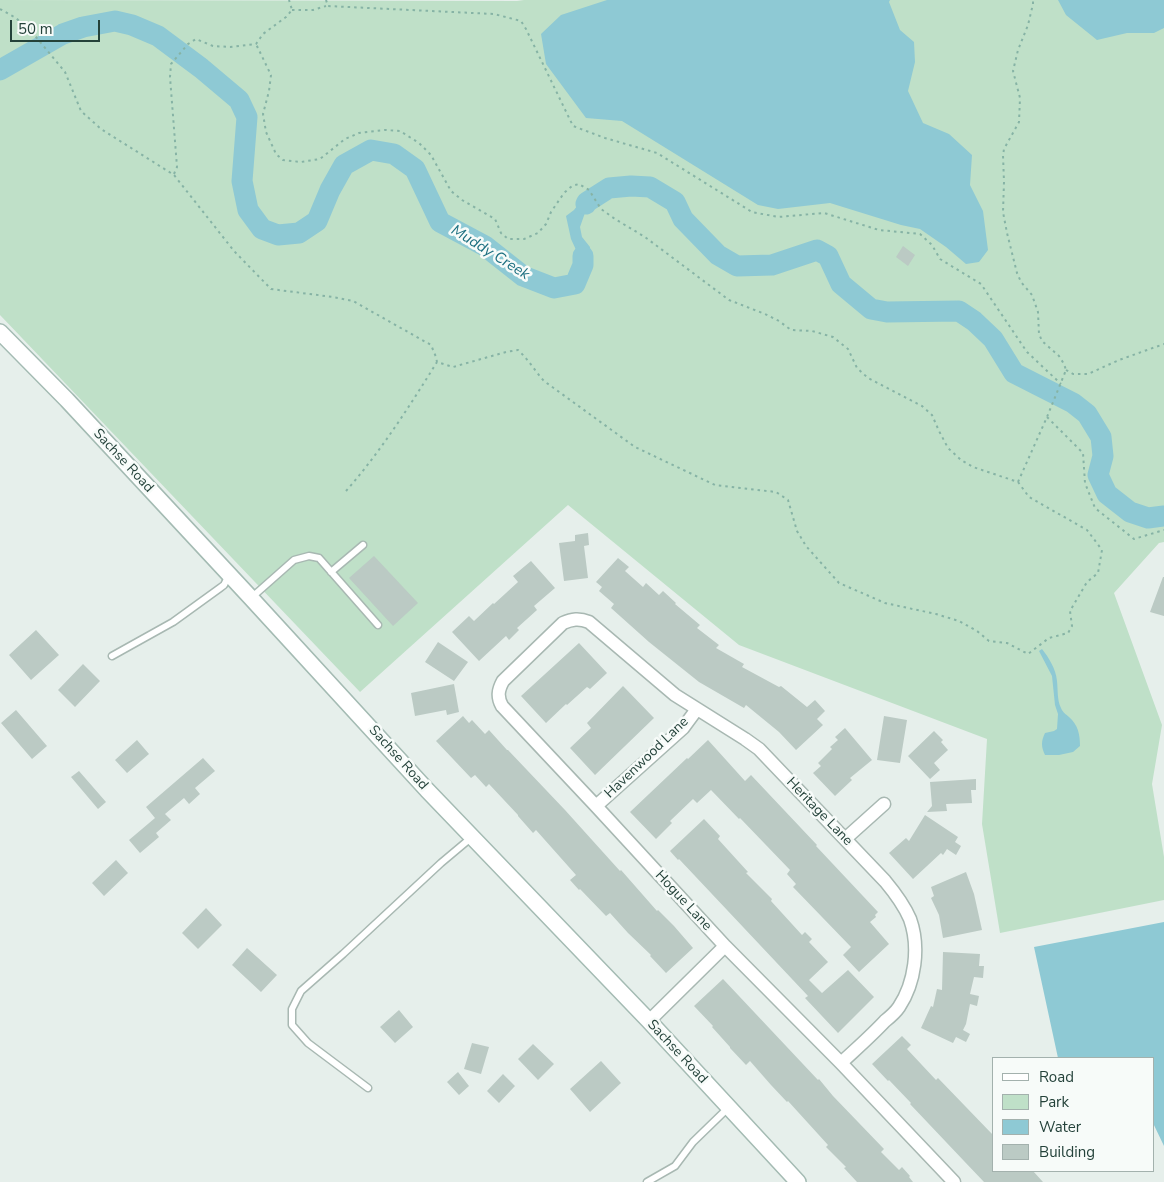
<!DOCTYPE html>
<style>
body{margin:0}
#map{position:relative;width:1164px;height:1182px;overflow:hidden;background:#e6efeb;font-family:"Nunito Sans",sans-serif}
canvas{display:block}
.legend{position:absolute;left:992px;top:1057px;width:162px;height:115px;box-sizing:border-box;background:#f7fbf9;border:1px solid #a3b1ad;margin:0;padding:6px 9px;list-style:none;font-size:15px;color:#24423a}
.legend li{display:flex;align-items:center;gap:10px;height:25px}
.legend b{width:25px;border:1px solid #a3b1ad}
.scale{position:absolute;left:10px;top:20px;width:90px;height:22px;box-sizing:border-box;border:2px solid #24423a;border-top:0;padding-left:6px;font-size:15px;line-height:18px;white-space:nowrap;color:#24423a;-webkit-text-stroke:4px #f7fbf9;paint-order:stroke}
</style>
<div id="map">
<canvas width="1164" height="1182"></canvas>
<ul class="legend">
<li><b style="height:6px;background:#fff"></b>Road</li>
<li><b style="height:14px;background:#bfe0c8"></b>Park</li>
<li><b style="height:14px;background:#8ec9d4"></b>Water</li>
<li><b style="height:14px;background:#bbcac4"></b>Building</li>
</ul>
<div class="scale">50 m</div>
</div>
<script>
const c = document.querySelector('canvas').getContext('2d');
c.lineJoin = 'round';
function paint(path, color) {
  c.fillStyle = color;
  c.fill(path, 'evenodd');
}
function stroke(path, color, width, dash) {
  c.strokeStyle = color;
  c.lineWidth = width;
  c.lineCap = dash ? 'butt' : 'round';
  c.setLineDash(dash || []);
  c.stroke(path);
}
function label(font, color, halo, rows, align = 'center') {
  c.font = font + ' "Nunito Sans",sans-serif';
  c.lineWidth = 5;
  c.setLineDash([]);
  c.textBaseline = 'middle';
  c.strokeStyle = halo;
  c.fillStyle = color;
  for (const [text, x, y, turn = 0] of rows) {
    c.save();
    c.translate(x, y);
    c.rotate((+turn || 0) * Math.PI / 180);
    c.textAlign = isNaN(turn) ? turn : align;
    if (halo) c.strokeText(text, 0, 0);
    c.fillText(text, 0, 0);
    c.restore();
  }
}
paint(new Path2D(`
 M0,0L517,1L524,0H1164V542L1159,543L1114,593L1162,725L1152,784L1164,857V900L1000,933L982,824L987,739L739,645L568,505L360,692L0,315Z`), '#bfe0c8');
paint(new Path2D(`
 M607,0H890L889,2L900,30L914,42L915,62L908,91L923,123L949,134L972,155L970,185L983,211L988,250L979,262L966,264L946,247L920,229L901,225L830,203L778,209L758,205L622,121L586,118L546,64L541,34L561,15Z
 M1058,0H1164V28L1154,33H1127L1097,40L1066,15Z
 M60,29L65,38L55,46L0,80V62Z
 M605,185L616,192L608,193L593,203L586,210L580,227L582,237L590,247L589,269L583,285L575,284L569,276L577,252L571,239L566,216L574,210L584,197Z
 M1042,649C1049,658 1056,669 1057,681C1058,690 1057,700 1061,708C1063,713 1066,714 1069,717C1078,725 1080,734 1080,746L1073,752L1059,755H1045C1041,747 1041,741 1045,733L1054,731L1057,729L1058,714L1055,705L1052,676L1039,651Z
 M1164,922V1146L1153,1123V1058H1058L1034,947Z`), '#8ec9d4');
stroke(new Path2D(`
 M0,70L63,34L83,27L115,21L132,25L158,36L201,68L239,100L247,117L242,181L248,210L262,229L278,235L299,233L317,221L330,190L344,165L371,150L394,154L415,169L440,222L485,246L523,276L554,288L575,284L583,265V256
 M586,204L587,202L609,188L631,186L650,187L675,202L683,219L718,255L737,266L772,265L817,250L828,256L841,284L871,309L887,312L959,311L974,321L993,339L1014,373L1073,403L1087,414L1101,437L1103,456L1098,475L1107,494L1130,512L1148,518L1164,516`), '#8ec9d4', 21);
paint(new Path2D(`
 M903,246L915,255L908,266L896,257Z
 M588,533L589,545L584,546L588,578L564,581L559,543L575,541V535Z
 M374,556L418,603L393,626L349,578Z
 M618,558L629,567L625,571L643,587L646,583L659,595L663,591L676,603L675,604L700,625L697,628L719,645L716,648L744,664L742,667L779,687L781,686L807,707L815,700L825,711L817,719L823,725L796,750L779,732L746,705L744,708L699,682L649,642L611,608L614,604L599,591L602,587L596,582Z
 M531,561L555,588L534,606L537,610L517,628L519,630L509,640L506,636L479,661L452,632L469,616L474,621L493,603L494,604L518,582L513,576Z
 M1163,577H1164V616L1150,612Z
 M36,630L59,655L31,680L9,655Z
 M438,642L468,662L454,681L425,662Z
 M579,643L607,673L590,689L587,687L567,705L566,704L546,723L521,696Z
 M83,664L100,681L75,707L58,690Z
 M454,684L459,712L447,715L446,710L415,716L411,693Z
 M623,686L654,718L595,775L570,748L591,728L587,723Z
 M16,710L47,746L32,759L1,723Z
 M463,716L469,723L472,720L485,734L489,730L507,750H508L565,810L620,871L621,870L657,911L658,910L674,926L693,948L666,973L650,956L651,955L628,933L610,913L606,916L580,889L579,890L570,880L576,875L536,830L533,833L518,816V815L489,784L486,787L475,775L471,778L436,741Z
 M884,716L907,720L900,763L877,760Z
 M845,728L872,760L850,778L852,780L835,796L813,773L821,766L818,763L832,749L830,747L838,740L835,737Z
 M934,731L943,740L941,742L948,750L934,763L940,770L930,779L908,756Z
 M137,740L149,754L127,773L115,760Z
 M708,740L745,781L751,775L817,845L816,846L878,912L875,915L876,917L870,922L889,944L859,972L843,955L851,947L793,887L796,884L787,874L790,870L740,818L739,819L711,790L697,803L693,799L670,821L672,823L656,839L630,812L687,758L688,759Z
 M203,758L215,771L195,788L200,794L189,804L184,798L165,814L171,820L156,833L159,837L140,853L129,840L155,818L146,807Z
 M79,771L106,802L98,809L71,777Z
 M976,779V790H971L972,803L946,804L947,811L927,812L932,806L930,782Z
 M925,815L958,837L955,842L961,846L956,855L947,849L943,855L941,853L913,879L889,853L906,838L909,841Z
 M704,819L720,836L718,839L748,872L746,873L772,899L771,901L802,935L805,932L812,939L809,942L828,962L809,980L822,993L848,970L874,997L838,1033L805,998L808,996L679,859L678,860L670,851Z
 M116,860L128,873L104,896L92,883Z
 M966,872L974,894L982,930L943,938L939,915L931,898L934,896L931,887Z
 M206,908L222,925L198,949L182,933Z
 M247,948L277,975L261,992L232,965Z
 M943,952L980,954L979,966H984L983,978L974,977L970,994L979,996L977,1006L970,1004L966,1024L963,1030L970,1034L966,1042L956,1037L953,1043L921,1028L931,1006L933,1007L937,989L942,990Z
 M723,979L818,1080L819,1079L833,1096L884,1149L881,1152L899,1170L902,1167L910,1176L909,1177L913,1182H857L844,1168L846,1167L826,1147L828,1145L788,1101L787,1102L771,1085L750,1061L746,1065L730,1048V1047L712,1027L713,1026L694,1006Z
 M399,1010L413,1027L395,1043L380,1027Z
 M902,1036L911,1045L907,1049L936,1080L938,1078L993,1135V1171H1033L1043,1182H984L964,1161L910,1104L911,1103L889,1080L888,1081L872,1064Z
 M472,1043L489,1047L481,1074L464,1069Z
 M533,1044L554,1064L538,1080L518,1059Z
 M601,1061L621,1083L590,1112L570,1089Z
 M458,1072L469,1086L459,1095L447,1082Z
 M503,1074L515,1086L499,1103L487,1091Z`), '#bbcac4');
const service = new Path2D(`
 M331,572L363,545
 M251,598L294,560L309,556L319,558L378,625
 M112,656L173,622L220,588L224,585L229,575
 M368,1088L308,1043L292,1025V1009L301,991L343,954L441,863L472,837
 M647,1182L675,1166L693,1142L728,1108`);
const minor = new Path2D(`
 M596,806L683,728L697,709
 M845,839L884,804
 M649,1021L725,946
 M841,1063C856,1049 871,1036 885,1021C890,1017 895,1013 899,1007C915,983 920,947 910,919C904,905 895,893 885,881L759,749L745,739L675,695L589,622C579,618 572,619 563,623L503,681C498,690 497,697 502,706L596,806L725,946L841,1063L954,1182`);
const secondary = new Path2D(`
 M0,332L67,400L251,598L427,790L649,1021L798,1182`);
stroke(service, '#a8b8b2', 9);
stroke(minor, '#a8b8b2', 15);
stroke(secondary, '#a4bbb3', 18);
stroke(new Path2D(`
 M326,0L328,6L494,14L521,21L526,29L573,126L605,138L657,153L752,212L778,217L824,213L879,230L920,234L932,245L940,259L981,284L1027,352L1061,384
 M0,9L16,18L36,37L65,72L81,111L101,129L174,175L234,251L271,289L333,297L353,301L431,345L436,357L437,362L453,367L506,352L518,350C528,359 535,371 544,381L635,447L715,485L776,492L788,500L797,531L806,546L839,583L885,603L936,614L959,621L977,631L989,641L1007,643L1028,654L1049,638L1068,633L1072,626L1070,611L1087,582L1098,573L1102,550L1087,530L1029,497L1018,482L973,467L961,460L948,448L939,431L932,415L922,406L868,378L857,368L848,349L833,337L812,331L791,330L779,321L765,314L729,300L645,237L615,219L601,209L589,190L579,184L572,186L564,193L551,212L546,224L538,233L524,239H508L501,233L495,219L462,200L451,191L431,155L419,143L400,131L385,130L359,133L345,139L320,159L301,162L283,160L276,154L266,132L263,114L269,91L271,75L256,44
 M292,10H313L326,6
 M174,174L177,167L170,77L171,64L188,44L196,39L213,46L230,47L256,44L263,34L286,17L292,10L289,0
 M1066,370L1073,374H1088L1119,360L1164,344
 M1047,417L1083,453L1085,483L1095,508L1134,539L1164,530
 M1018,482L1047,417L1066,370L1064,364L1059,356L1042,341L1039,334L1038,312L1032,295L1021,282L1017,273L1007,233L1003,212L1004,182L1003,155L1004,149L1019,122L1020,98L1013,71L1018,50L1028,25L1033,4V0
 M346,491C381,451 409,407 437,362`), '#86b3a5', 2, [2.5, 4]);
stroke(service, '#fff', 6);
stroke(minor, '#fff', 12);
stroke(secondary, '#fff', 15);
label('14px', '#24423a', '#f7fbf9', [
 ["Sachse Road",123,461,47],
 ["Sachse Road",398,758,48],
 ["Havenwood Lane",647,758,-44],
 ["Heritage Lane",819,812,46],
 ["Hogue Lane",683,901,47],
 ["Sachse Road",677,1052,47]
]);
label('italic 15px', '#1c6f80', '#f7fbf9', [
 ["Muddy Creek",490,253,32]
]);
</script>
